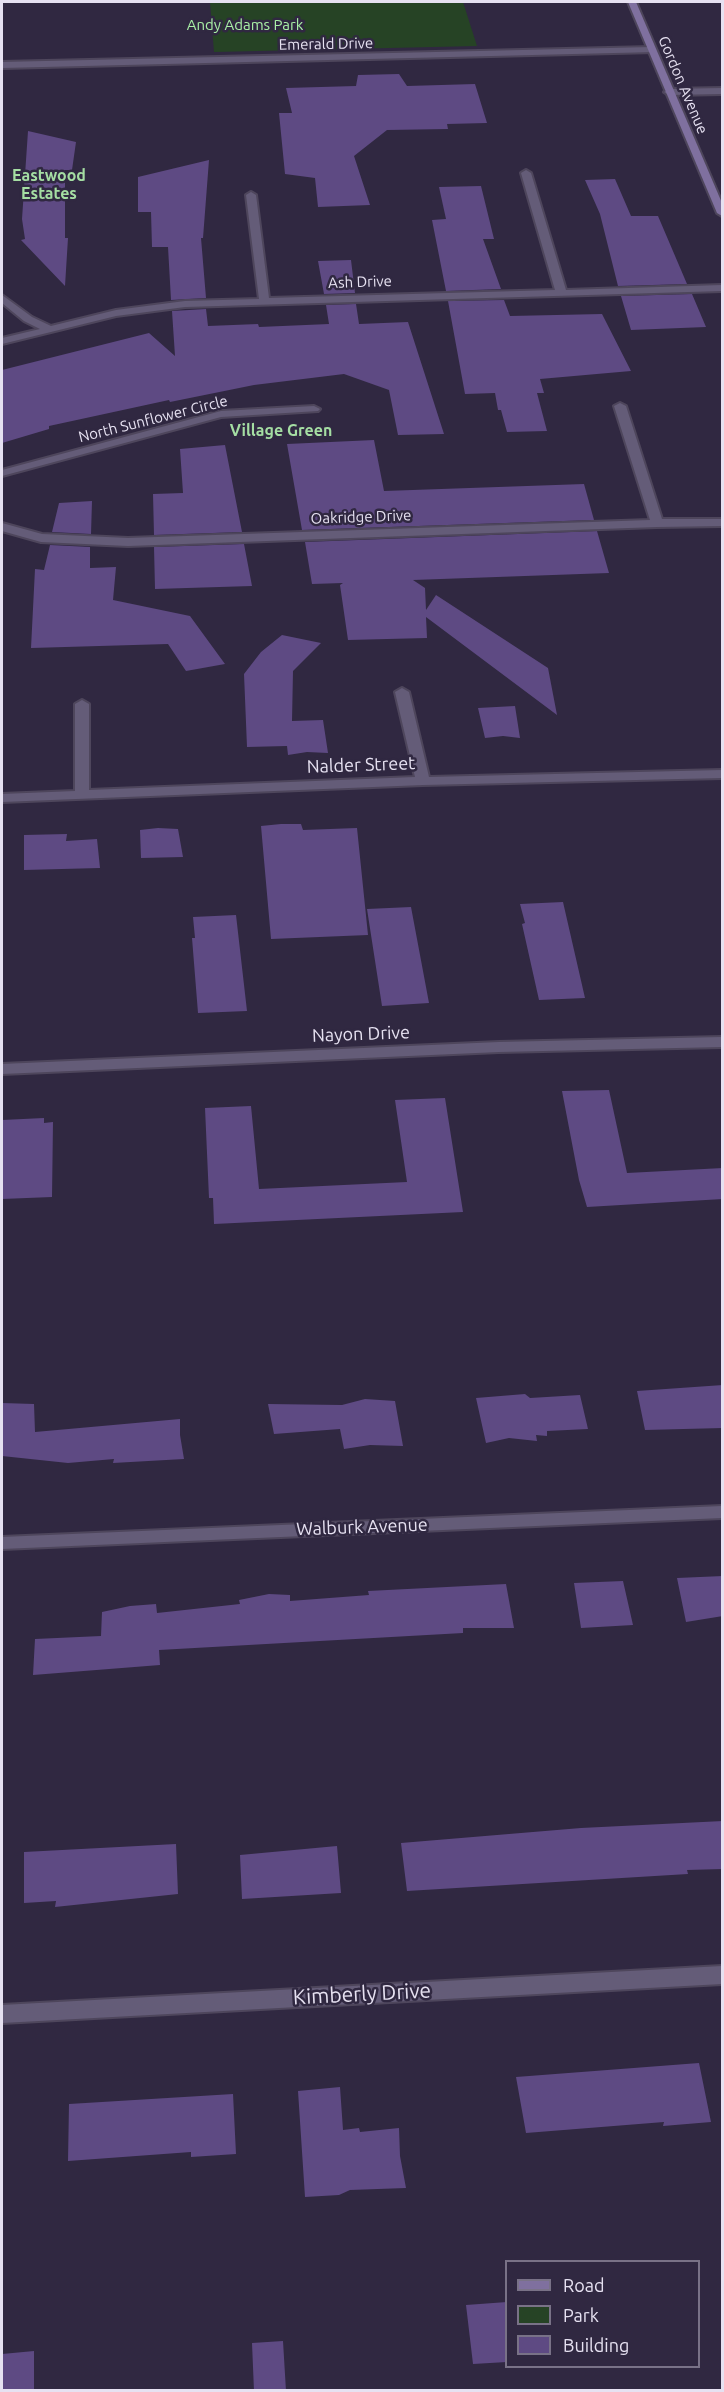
<!DOCTYPE html>
<style>
body{margin:0}
#map{position:relative;width:724px;height:2392px;overflow:hidden;background:#302841;font-family:Ubuntu,sans-serif}
canvas{display:block}
.frame{position:absolute;inset:0;border:3px solid #e6e1f1;pointer-events:none}
.legend{position:absolute;left:505px;top:2260px;width:195px;height:108px;box-sizing:border-box;background:#302841;border:2px solid #797287;margin:0;padding:8px 10px;list-style:none;font-size:18px;color:#e6e1f1}
.legend li{display:flex;align-items:center;gap:12px;height:30px}
.legend b{width:30px;border:2px solid #797287}
</style>
<div id="map">
<canvas width="724" height="2392"></canvas>
<div class="frame"></div>
<ul class="legend">
<li><b style="height:8px;background:#7f709f"></b>Road</li>
<li><b style="height:16px;background:#264325"></b>Park</li>
<li><b style="height:16px;background:#5e4a83"></b>Building</li>
</ul>
</div>
<script>
const c = document.querySelector('canvas').getContext('2d');
c.lineJoin = 'round';
function paint(path, color) {
  c.fillStyle = color;
  c.fill(path, 'evenodd');
}
function stroke(path, color, width, dash) {
  c.strokeStyle = color;
  c.lineWidth = width;
  c.lineCap = dash ? 'butt' : 'round';
  c.setLineDash(dash || []);
  c.stroke(path);
}
function label(font, color, halo, rows, align = 'center') {
  c.font = font + ' Ubuntu,sans-serif';
  c.lineWidth = 5;
  c.setLineDash([]);
  c.textBaseline = 'middle';
  c.strokeStyle = halo;
  c.fillStyle = color;
  for (const [text, x, y, turn = 0] of rows) {
    c.save();
    c.translate(x, y);
    c.rotate((+turn || 0) * Math.PI / 180);
    c.textAlign = isNaN(turn) ? turn : align;
    if (halo) c.strokeText(text, 0, 0);
    c.fillText(text, 0, 0);
    c.restore();
  }
}
paint(new Path2D(`
 M210,2H463L477,46L214,52Z`), '#264325');
paint(new Path2D(`
 M399,74L407,86L475,84L487,123L447,124L448,129L387,130L354,156L370,205L318,207L315,178L285,174L279,113H292L286,88L356,86L358,75Z
 M28,131L76,142L72,170H65V238H68L65,286L21,240L25,239L22,219Z
 M209,160L203,238H201L206,298L171,300L168,247H152L151,212H138V177Z
 M615,179L631,216H658L687,284L618,286L600,214L585,180Z
 M481,186L494,239H483L501,289L446,291L432,220L446,219L439,187Z
 M351,260L355,293L324,294L318,261Z
 M692,294L706,327L631,330L621,296Z
 M504,300L510,316L602,314L631,371L540,379L544,393H537L547,431L507,432L501,410H498L495,393L465,394L448,301Z
 M356,304L359,324L408,322L444,434L398,435L389,390L344,374L254,385L170,402L169,400L49,426V429L2,443V370L149,333L175,356L172,311L206,309L208,326L258,324L259,327L329,324L326,305Z
 M374,440L384,491L584,484L594,520L302,530L287,444Z
 M225,445L242,532L154,535L153,494L183,493L180,449Z
 M92,501L91,534L52,532L59,503Z
 M597,531L609,573L413,580L425,588L426,610L436,595L548,668L557,715L426,617L427,638L348,640L340,585L343,583L312,584L305,542Z
 M244,544L252,586L155,589L154,547Z
 M50,545L90,547V568L116,567L113,600L190,616L225,664L186,671L168,644L31,648L35,569L44,570Z
 M282,635L321,643L293,671L292,721L323,720L328,753L307,752L288,755L287,746L247,747L244,674L261,652Z
 M515,706L520,738L503,736L485,738L478,708Z
 M281,824H301L303,830L357,828L368,935L271,939L261,826Z
 M158,828L178,829L183,857L141,858L140,830Z
 M67,834L66,841L97,839L100,868L24,870V835Z
 M563,902L585,998L539,1000L522,924L525,923L520,904Z
 M411,907L429,1003L382,1006L367,909Z
 M236,915L247,1011L198,1013L192,938H195L193,917Z
 M609,1090L627,1173L723,1168V1199L587,1207L579,1180L562,1091Z
 M445,1098L463,1212L214,1224L213,1198H209L205,1108L251,1106L259,1189L407,1182L395,1100Z
 M44,1118V1123L53,1122L52,1197L2,1199V1120Z
 M723,1385V1428L645,1430L637,1391Z
 M525,1394L530,1398L580,1395L588,1429L547,1431V1436L536,1435L537,1441L509,1438L486,1443L476,1398Z
 M365,1399L395,1401L403,1446L370,1445L344,1449L340,1429L274,1434L268,1404L342,1405Z
 M2,1403L34,1404L35,1432L180,1419V1435L184,1459L113,1463L114,1459L68,1463L2,1456Z
 M723,1576V1616L686,1622L677,1578Z
 M623,1581L633,1625L581,1628L574,1583Z
 M506,1584L514,1628H463V1633L159,1650L160,1665L33,1675L35,1639L101,1636L102,1612L130,1606L156,1604L157,1613L240,1604L239,1600L269,1594L290,1595V1601L369,1595L368,1591Z
 M723,1821V1869L687,1870L688,1874L407,1891L401,1843L581,1828Z
 M176,1844L178,1894L55,1907L56,1901L24,1903V1852Z
 M337,1846L341,1893L242,1899L240,1855Z
 M699,2063L711,2122L663,2126L664,2122L526,2133L516,2077Z
 M340,2087L343,2130L359,2128L360,2132L399,2128L400,2156L406,2188L350,2190L339,2195L305,2197L298,2091Z
 M233,2094L236,2154L191,2157V2152L68,2161L69,2104Z
 M507,2302V2362L473,2364L466,2305Z
 M283,2341L286,2391H254L252,2343Z
 M34,2351V2391H2V2354Z`), '#5e4a83');
const minor = new Path2D(`
 M722,88V94L669,95L664,92L669,89Z
 M526,170L531,173L566,290L722,285V291L185,307L116,316L2,344V338L40,329L24,321L2,303V295L32,317L51,326L116,310L185,301L259,299L246,195L251,192L256,195L269,298L555,290L521,173Z
 M620,403L626,406L662,519H722V526L657,527L128,546L41,542L2,531V523L42,534L128,538L650,520L614,406Z
 M314,406L320,409L318,411L221,417L2,476V470L221,411Z
 M402,688L409,692L429,777L722,770V778L423,785L2,802V794L75,791V704L82,700L89,704V790L415,777L395,692Z
 M722,1037V1047L499,1052L2,1074V1064L499,1042Z
 M722,1506V1518L2,1549V1537Z
 M722,1966V1984L2,2023V2005Z`);
const tertiary = new Path2D(`
 M652,47L655,48V52L2,68V62Z`);
const secondary = new Path2D(`
 M628,2H636L722,203V216L717,213Z`);
stroke(minor, '#4e465c', 4);
stroke(tertiary, '#4e465c', 4);
stroke(secondary, '#4e465c', 4);
paint(minor, '#645c78');
paint(tertiary, '#645c78');
paint(secondary, '#7f709f');
label('15px', '#a9f0a6', '#302841', [
 ["Andy Adams Park",245,25]
]);
label('15px', '#e6e1f1', '#302841', [
 ["Emerald Drive",326,44,-1],
 ["Gordon Avenue",683,85,67],
 ["Ash Drive",360,282,-2],
 ["North Sunflower Circle",153,419,-14],
 ["Oakridge Drive",361,517,-2]
]);
label('bold 16px', '#a5dea3', '#302841', [
 ["Eastwood",49,176],
 ["Estates",49,194],
 ["Village Green",281,431]
]);
label('18px', '#e6e1f1', '#302841', [
 ["Nalder Street",361,765,-2],
 ["Nayon Drive",361,1034,-2],
 ["Walburk Avenue",362,1527,-2]
]);
label('21px', '#e6e1f1', '#302841', [
 ["Kimberly Drive",362,1994,-3]
]);
</script>
